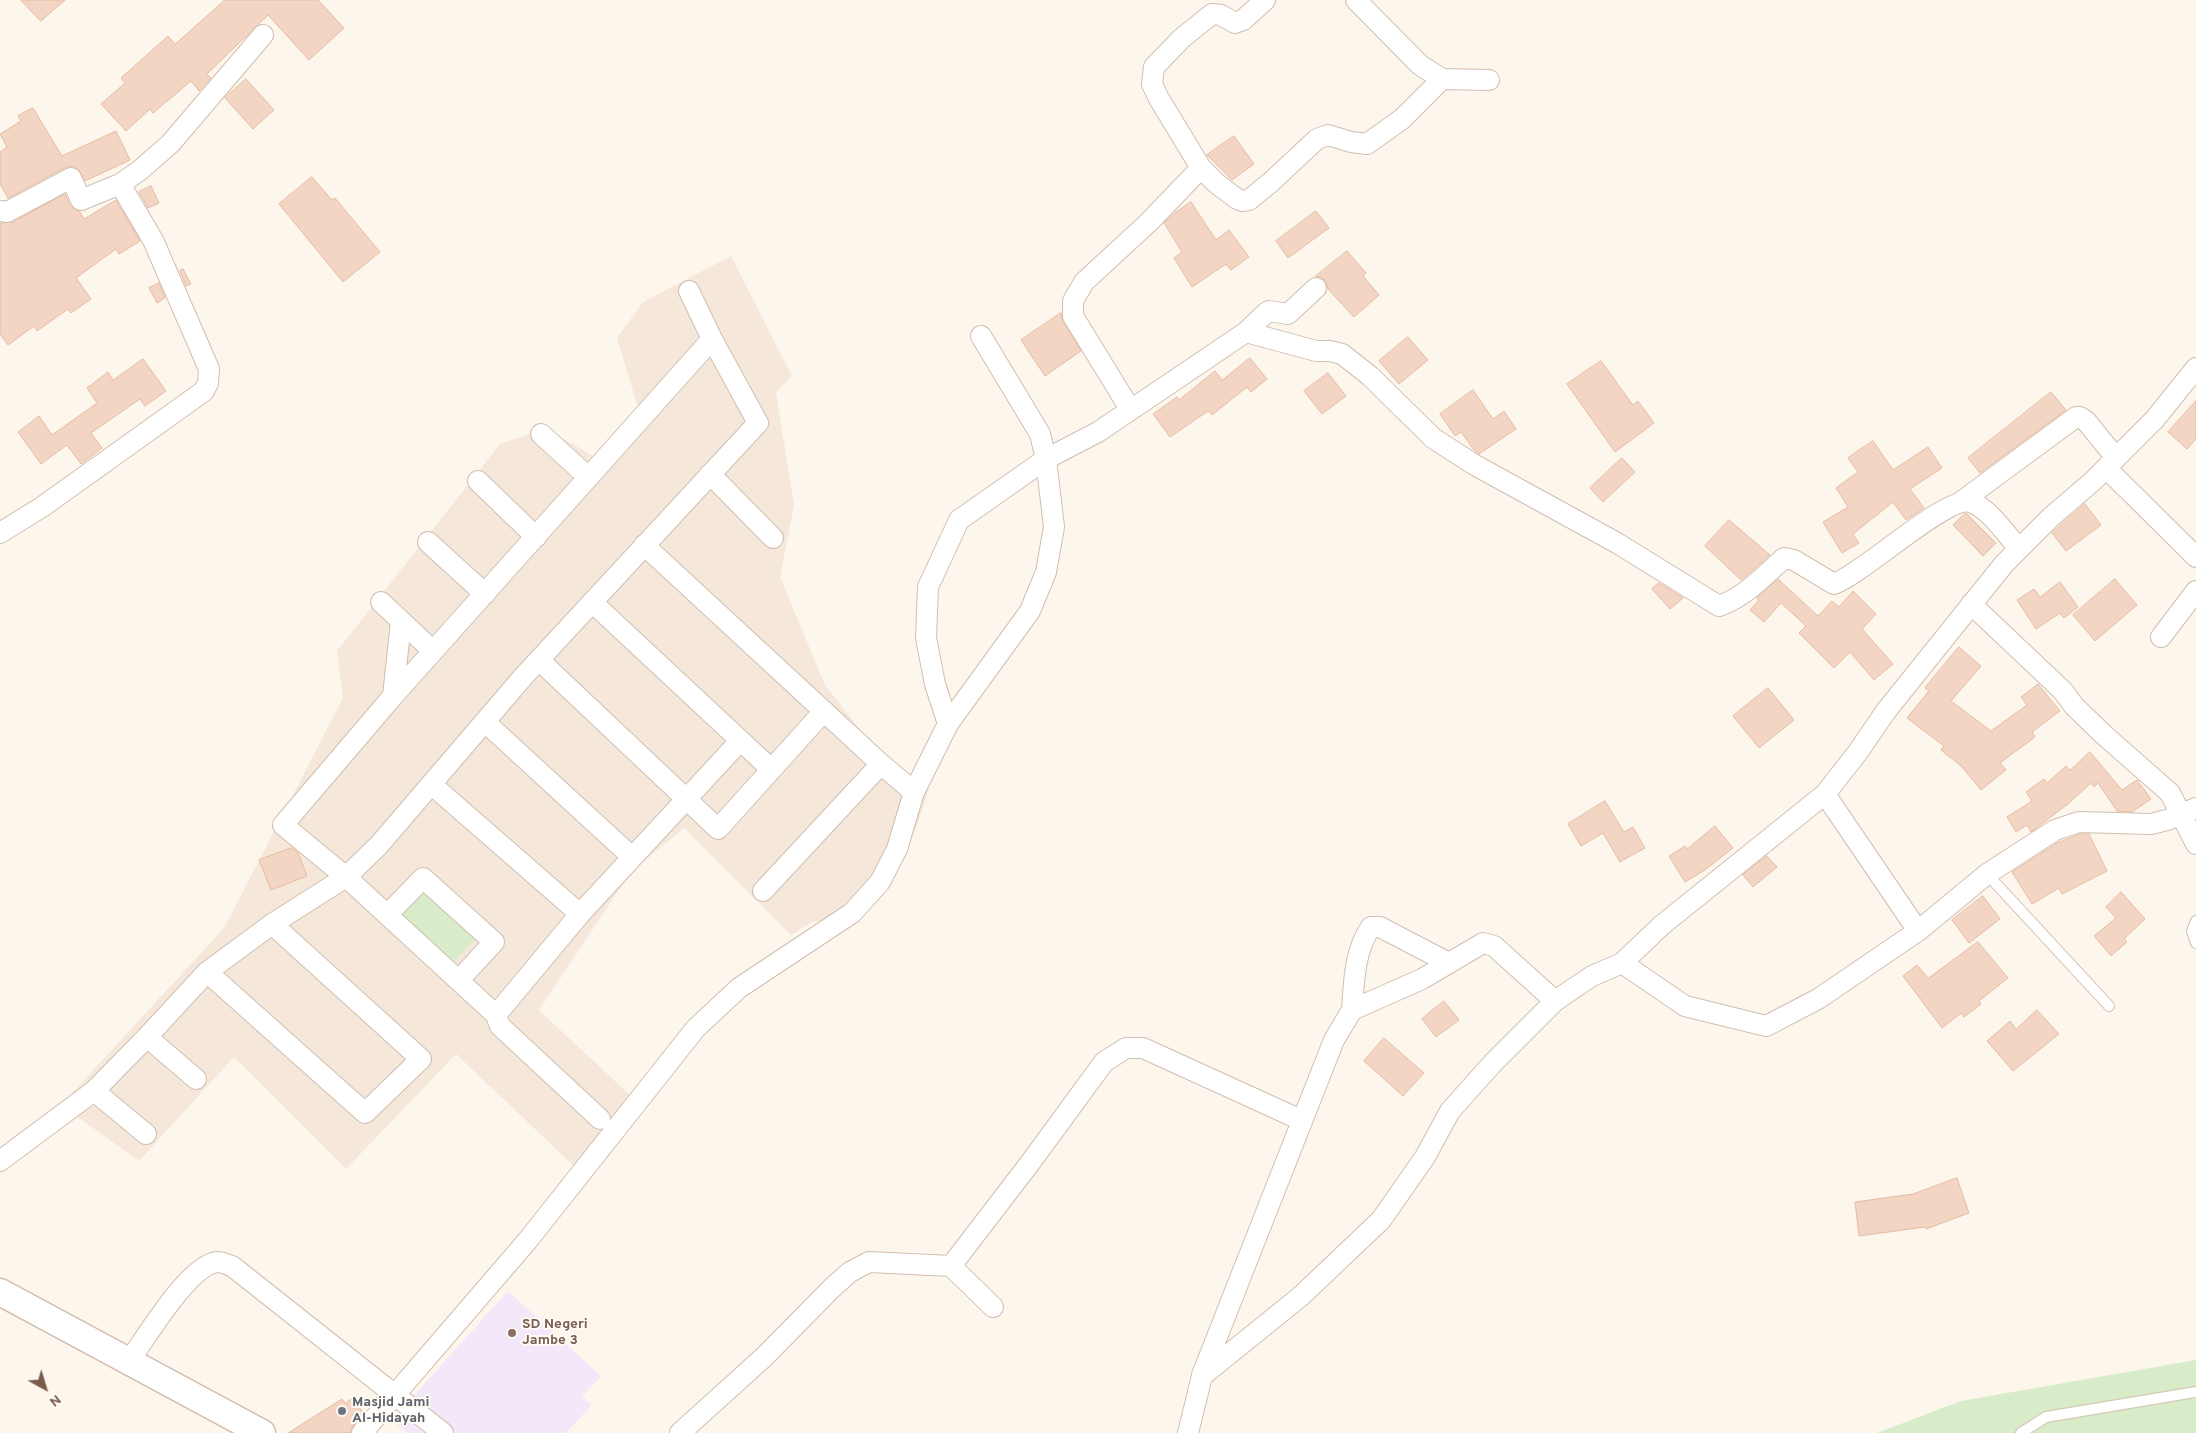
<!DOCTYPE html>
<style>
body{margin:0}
#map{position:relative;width:2196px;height:1433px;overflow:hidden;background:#fdf6ec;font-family:Overpass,sans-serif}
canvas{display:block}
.north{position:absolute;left:20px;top:1363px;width:50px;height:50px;-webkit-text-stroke:4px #fffaf3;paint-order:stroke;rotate:141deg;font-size:14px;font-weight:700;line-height:20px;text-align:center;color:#7a5c4d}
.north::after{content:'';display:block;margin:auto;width:18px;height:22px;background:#7a5c4d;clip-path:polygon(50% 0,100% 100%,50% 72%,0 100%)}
</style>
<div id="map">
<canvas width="2196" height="1433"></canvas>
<div class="north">N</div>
</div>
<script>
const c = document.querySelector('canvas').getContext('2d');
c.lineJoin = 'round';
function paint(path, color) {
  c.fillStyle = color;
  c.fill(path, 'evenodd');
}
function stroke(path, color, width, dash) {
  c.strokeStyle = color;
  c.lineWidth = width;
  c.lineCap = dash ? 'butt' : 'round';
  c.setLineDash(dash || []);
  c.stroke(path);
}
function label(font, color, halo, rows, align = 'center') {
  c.font = font + ' Overpass,sans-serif';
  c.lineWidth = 4;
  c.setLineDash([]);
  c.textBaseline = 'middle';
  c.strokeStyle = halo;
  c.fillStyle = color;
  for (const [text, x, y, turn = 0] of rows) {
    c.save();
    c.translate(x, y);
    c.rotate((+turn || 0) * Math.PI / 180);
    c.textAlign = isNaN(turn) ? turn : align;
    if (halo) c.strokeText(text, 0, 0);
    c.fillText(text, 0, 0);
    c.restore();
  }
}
paint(new Path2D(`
 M731,256L792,376L776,392L794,505L780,577L825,685L880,755L929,789L915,831L863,899L834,919L812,922L791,935L684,828L631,872L539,1010L632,1097L576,1168L456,1054L346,1169L234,1057L139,1161L61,1105L224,928L343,698L337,651L500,444L545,428L593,456L638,408L617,338L643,302Z`), '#f5e8da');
paint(new Path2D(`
 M508,1291L601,1376L582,1397L592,1405L566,1433H408L392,1420Z`), '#f3e8fa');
paint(new Path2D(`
 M427,888L478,936L451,965L401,917Z
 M2196,1360V1433H1877L1961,1401Z`), '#d8ecc9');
const building = new Path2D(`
 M21,0H65L41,21Z
 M225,0H318L344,28L309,60L268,15L207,74L211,78L199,91L191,81L153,113L150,109L126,131L101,104L125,83L121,78L168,36L175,44Z
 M246,79L274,110L253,129L225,98Z
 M33,108L62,156L116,131L130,160L85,181L78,169L72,166L66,167L8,198L0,184V152L7,147L0,134L21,121L18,116Z
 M1234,136L1254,164L1232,180L1207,155Z
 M312,177L332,200L335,198L380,252L343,282L279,204Z
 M151,186L159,203L148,208L139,192Z
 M65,194L70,205L80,212L84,219L116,200L140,241L119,254L116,249L76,278L91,299L71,313L68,309L37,331L34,326L8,345L0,334V223L13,222Z
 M1191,202L1216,240L1229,230L1249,257L1231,270L1226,264L1192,287L1174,258L1182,252L1164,223L1176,212Z
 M1316,211L1329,228L1288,258L1276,241Z
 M1347,251L1366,273L1363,276L1379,295L1354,317L1328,289L1325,280L1316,276Z
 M183,269L191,284L186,286L180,271Z
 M159,283L165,298L157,303L149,288Z
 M1061,313L1063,322L1081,351L1045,376L1021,340Z
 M1408,337L1428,360L1399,384L1379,361Z
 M1250,358L1267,379L1251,392L1247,387L1212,415L1208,411L1170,437L1153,414L1177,397L1179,400L1215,371L1222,380Z
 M143,359L166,391L145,406L140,399L91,433L102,448L81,464L67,445L41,464L18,432L39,416L52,435L97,403L87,388L108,372L113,380Z
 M1601,361L1633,405L1638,401L1654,423L1615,452L1567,384Z
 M1328,373L1346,396L1322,414L1304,391Z
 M1473,390L1493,419L1504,411L1516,429L1479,454L1474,450L1461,432L1455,436L1440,414Z
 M2051,392L2066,410L1980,473L1968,458Z
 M2196,401V439L2187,449L2168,432Z
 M1873,441L1893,470L1928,447L1942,468L1910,489L1924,508L1906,520L1893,502L1853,534L1859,543L1842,553L1823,522L1848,507L1836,488L1858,472L1848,458Z
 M1622,458L1635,472L1603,502L1590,488Z
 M2085,504L2101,525L2066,551L2052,533Z
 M1967,514L1996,543L1983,556L1953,525L1963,515Z
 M1729,520L1770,555L1741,580L1705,546Z
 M1778,579L1818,616L1832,601L1839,607L1853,591L1876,614L1862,629L1893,664L1874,680L1850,652L1834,668L1799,633L1806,626L1781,603L1764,622L1750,610L1759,600L1757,598Z
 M2115,579L2137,605L2095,641L2073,615Z
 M2060,582L2078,607L2064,618L2060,613L2036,629L2017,600L2034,589L2040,597Z
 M1659,583L1683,598L1670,609L1652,589Z
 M1959,647L1981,666L1951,701L1991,731L2027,705L2021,697L2038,684L2060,711L2032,732L2035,737L2000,763L2006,770L1981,790L1961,766L1941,750L1944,746L1907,718L1929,691L1925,688Z
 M1768,688L1794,720L1759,748L1733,716Z
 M2090,752L2122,790L2137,780L2151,799L2132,812L2117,811L2098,783L2094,787L2091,783L2068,804L2031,832L2027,825L2016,832L2007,817L2032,801L2026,792L2044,779L2047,783L2066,766L2070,770Z
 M1605,801L1624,832L1633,827L1645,848L1620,862L1603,833L1581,846L1568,824Z
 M1715,826L1733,848L1705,870L1685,882L1669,856L1685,846L1687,849Z
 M2081,834H2089L2107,871L2062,894L2059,888L2032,904L2012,872L2057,843Z
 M292,848L298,853L307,876L271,890L259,860Z
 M1767,856L1777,867L1753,887L1743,875Z
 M2121,892L2145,919L2124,939L2127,942L2111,956L2094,936L2116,918L2106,907Z
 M1983,896L2000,919L1969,943L1952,920Z
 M1978,942L2008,978L1979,1001L1981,1004L1964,1017L1961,1013L1942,1028L1903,976L1917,965L1928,978Z
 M1444,1001L1459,1020L1436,1037L1422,1019Z
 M2037,1010L2059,1034L2013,1071L1987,1041L2010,1021L2016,1029Z
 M1384,1038L1424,1073L1403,1096L1364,1061Z
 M1957,1178L1969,1213L1926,1229L1925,1227L1859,1236L1855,1202L1913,1194Z
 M353,1398L363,1413L353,1426L350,1433H288L342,1399L345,1403Z`);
paint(building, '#f3d5c3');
stroke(building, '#e6bba3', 1);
const service = new Path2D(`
 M1987,874L2109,1006
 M2196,921L2192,931L2196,943
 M2021,1433L2046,1417L2196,1392`);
const minor = new Path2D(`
 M1265,0L1243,20L1235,23L1221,15L1212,14L1182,38L1154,67L1152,84L1158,97L1201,168L1216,183L1237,199L1243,201L1249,200L1271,182L1317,139L1328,135L1351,142L1367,144L1402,119L1442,79
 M1356,0L1420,65L1442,79L1489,80
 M0,211L7,212L71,178L81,200L120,184L139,171L170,144L263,35
 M1246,332L1316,351H1330L1342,354L1370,376L1433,438L1473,464L1617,543L1719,606C1745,597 1764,576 1784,558L1794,560L1834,584C1865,572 1946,496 1970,502C1987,506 2007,535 2019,549
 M712,339L393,696L283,825L346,877L496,1015L580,914L740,741
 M1130,409L1073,316V301L1084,282L1149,222L1201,168
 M541,434L588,477
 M2106,468L2196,557
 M710,474L773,538
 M478,481L536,537
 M1962,501L2076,417H2080L2086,421L2116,458
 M0,533L42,507L204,391L208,383L209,369L153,240L120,184
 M428,542L485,594
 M644,545L881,764L914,792
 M381,602L433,651
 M592,602L771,769
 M1971,604L2063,691L2074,706L2104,735L2170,793L2196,844
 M2161,637L2196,591
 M539,660L718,829L824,711
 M393,696L401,622
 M485,722L632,857
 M948,724L1030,611L1046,572L1054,527L1046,459L1040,434L981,336
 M431,784L580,914
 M1825,794L1918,931
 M763,891L881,764
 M388,914L423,878L494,942L459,980
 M1622,963L1685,1006L1766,1026L1818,999L1918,931L1987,874L2055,830L2079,822L2151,824L2167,820L2196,808
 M207,972L365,1113L421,1059L272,924
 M1352,1010C1354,982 1354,951 1371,927H1380L1449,963
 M496,1015L500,1026L600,1119
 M147,1037L196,1079
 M94,1091L146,1134
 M0,1161L94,1091L147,1037L207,972L272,924L346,877L379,845L523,677L758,423L712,339L689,291
 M951,1266L1030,1163L1104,1062L1126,1048H1143L1301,1120
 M129,1361C146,1338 189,1265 217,1262C221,1261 227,1265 232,1266L443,1433
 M1202,1375L1334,1040L1352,1010L1422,979L1483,943L1494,946L1555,1001
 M362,1433L528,1240L696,1028L739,988L852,913L880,882L897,849L914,792L948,724L935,684L926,638L928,587L959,520L1046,459L1098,432L1246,332L1267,312L1269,311L1288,314L1316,288
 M680,1433L764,1357L832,1288L850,1272L869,1262L951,1266L993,1307
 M1188,1433L1202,1376L1301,1296L1381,1220L1425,1157L1450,1111L1492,1064L1555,1001L1592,976L1622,963L1662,925L1825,794L1858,752L1886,711L2004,564L2051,517L2093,481L2155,419L2196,368`);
const tertiary = new Path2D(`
 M0,1292L262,1433`);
stroke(service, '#d1beb0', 12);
stroke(minor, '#d1beb0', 22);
stroke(tertiary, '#d1beb0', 29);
stroke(service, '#fff', 10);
stroke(minor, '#fff', 20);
stroke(tertiary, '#fff', 26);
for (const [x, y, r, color] of [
 [512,1333,5,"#8d6e63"],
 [342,1411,5,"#6b7280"]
]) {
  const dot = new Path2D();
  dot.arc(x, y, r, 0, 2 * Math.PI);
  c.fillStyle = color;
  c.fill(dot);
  stroke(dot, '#fffaf3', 2);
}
label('bold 14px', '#785e54', '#fffaf3', [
 ["SD Negeri",522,1325],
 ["Jambe 3",522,1341]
], 'left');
label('bold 14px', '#5b616d', '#fffaf3', [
 ["Masjid Jami",352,1403],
 ["Al-Hidayah",352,1419]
], 'left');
</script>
